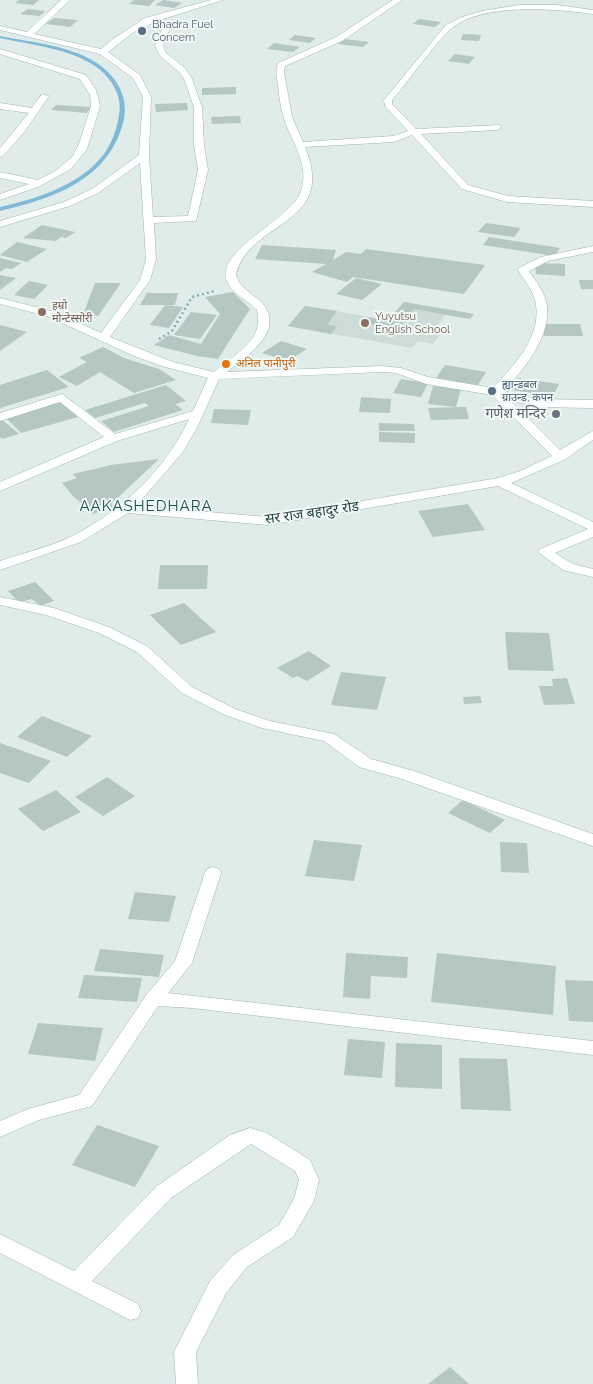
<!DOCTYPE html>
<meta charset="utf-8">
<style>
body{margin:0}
canvas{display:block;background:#dfece9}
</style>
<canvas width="593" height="1384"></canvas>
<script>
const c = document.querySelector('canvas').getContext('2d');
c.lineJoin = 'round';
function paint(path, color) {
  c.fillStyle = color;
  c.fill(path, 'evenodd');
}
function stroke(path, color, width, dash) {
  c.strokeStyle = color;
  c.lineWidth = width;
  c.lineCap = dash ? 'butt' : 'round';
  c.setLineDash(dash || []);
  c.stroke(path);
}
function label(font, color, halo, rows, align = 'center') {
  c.font = font + ' Raleway,"Noto Sans Devanagari",sans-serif';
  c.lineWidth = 4;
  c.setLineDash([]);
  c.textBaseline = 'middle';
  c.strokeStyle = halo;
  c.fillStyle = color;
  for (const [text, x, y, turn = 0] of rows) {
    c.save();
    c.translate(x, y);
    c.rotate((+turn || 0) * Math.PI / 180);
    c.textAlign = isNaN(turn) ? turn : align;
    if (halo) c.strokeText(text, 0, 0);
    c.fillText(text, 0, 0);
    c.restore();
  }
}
paint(new Path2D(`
 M404,302L474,314L470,319L445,315L432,333L440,335L433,344L418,341L412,348L288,326L305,306L388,320Z`), '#cddcd8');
paint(new Path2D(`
 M0,36C33,43 73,45 101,66C118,79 128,98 124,119C110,180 54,198 0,211V207C36,199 81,185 104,154C112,143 117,128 119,115C123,96 111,77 95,66C68,48 32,45 0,38Z`), '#80b9d8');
paint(new Path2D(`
 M19,0H39L33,5L15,3Z
 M134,0H155L149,6L129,4Z
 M163,0H164L182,3L174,8L155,5Z
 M28,9L46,11L39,16L20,14Z
 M54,18L78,20L70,27L46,24Z
 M419,19L441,22L435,27L413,24Z
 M463,34L481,35L479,41L461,40Z
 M295,35L316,38L310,43L289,40Z
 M344,39L369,42L363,47L338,44Z
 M274,43L300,47L293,52L267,49Z
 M455,54L475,57L469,64L448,61Z
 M236,87V94L202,95V88Z
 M187,103L188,110L156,112L155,104Z
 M56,105L91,107L87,113L51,110Z
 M240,116L241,123L212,124L211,117Z
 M486,223L521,228L514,237L478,232Z
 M42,225L75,232L66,238L61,237L56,241L23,238Z
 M489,237L560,248L555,256L483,245Z
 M17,242L47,249L27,262L0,255Z
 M262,245L336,250L333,260L346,252L361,254L366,249L485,265L464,294L353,277L347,282L312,272L326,264L255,259Z
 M0,258L21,263L12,269L6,268L0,272Z
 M535,263L565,264V276L536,274Z
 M0,275L16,278L0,290Z
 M356,278L382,284L362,300L336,294Z
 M579,280H593V289H581Z
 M29,281L48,285L34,299L14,295Z
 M95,283H121L98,316L84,312Z
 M233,292L250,309L218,359L197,356L154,345L169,335L201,344L220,314L205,297Z
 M147,293H178L175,305H140Z
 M404,302L474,314L470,319L414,309L398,329L378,322L375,325L362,323L367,317L388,321Z
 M165,305L183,307L169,328L150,325Z
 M305,306L337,311L327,325L337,326L331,334L288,326Z
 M191,312L217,315L200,339L174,335Z
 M541,324H580L583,336H544Z
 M0,325L27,332L0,351Z
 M281,341L307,349L288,361L262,353Z
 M103,347L124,358L159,369L176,380L134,393L100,372L77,386L59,377L87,362L79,358Z
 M445,365L486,372L478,385L436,378Z
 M47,370L69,387L0,408V385Z
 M518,378L559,384L553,396L511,390Z
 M401,379L428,383L421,397L393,393Z
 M166,385L186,401L175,404L183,410L114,432L101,421L149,406L145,403L95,418L85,410Z
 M433,386L461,389L456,407L428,404Z
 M361,397L391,399L390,413L359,412Z
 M62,401L78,417L21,433L5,417Z
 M461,407H466L469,419L431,420L428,408Z
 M214,409L251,410L248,425L211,423Z
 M0,418L19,434L2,439L0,437Z
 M379,423L414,424L415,431H379Z
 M379,432L415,433V443L379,442Z
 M159,459L111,504L114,506L93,514L73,496L62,483L77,478L73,474L111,465Z
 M468,504L485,530L433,537L418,511Z
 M160,565H208L207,589H158Z
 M35,582L54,601L40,606L32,599L19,602L8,591Z
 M184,603L216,632L181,645L150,615Z
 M505,632L549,633L554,671L508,670Z
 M309,651L331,666L307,681L297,676L293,678L277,668Z
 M341,672L386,677L377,710L331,705Z
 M567,678L575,704L544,705L539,686H553L552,679Z
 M480,696L482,703L464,704L463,697Z
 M42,716L92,736L67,757L17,737Z
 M0,743L51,761L29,783L0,773Z
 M107,777L135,796L103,816L75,797Z
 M56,790L81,812L43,831L18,809Z
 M463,800L505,820L490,833L448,813Z
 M314,840L362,845L354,881L305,876Z
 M500,842L527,843L529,873L501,872Z
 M135,892L176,896L169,922L128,919Z
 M100,949L164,955L159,977L94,971Z
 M346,953L408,957L407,978L371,976L370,999L343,997Z
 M437,953L556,966L553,1015L431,1002Z
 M84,975L142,978L137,1002L78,998Z
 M565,980L593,981V1022L569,1021Z
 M38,1023L103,1028L95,1061L28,1054Z
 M348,1039L385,1042L382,1078L344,1075Z
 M396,1043L442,1045V1089L395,1087Z
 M459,1058L507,1059L511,1111L461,1109Z
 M97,1125L159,1146L135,1187L72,1165Z
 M450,1367L469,1384H428Z`), '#b4c7c3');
const minor = new Path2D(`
 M61,0H70L34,34L101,49L113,39L145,18L211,0H223L157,21L170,28L163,46L166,53L185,68L192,79L202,107L204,145L208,170L196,221L154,223L156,260L150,280L110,337L173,362L214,372C233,355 265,341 257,310C248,300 232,294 227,281C215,250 292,219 301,191C310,165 292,142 284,119C281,108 279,97 278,85C277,78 275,71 278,63L336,37L393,0H402L342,41L285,66L284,72L292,117L303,142L393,136L408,131L385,106L384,100L446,25L462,17L482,11L519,5H557L593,10V14C555,9 482,2 451,29C432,46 410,80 392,100V104L416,129L500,125V129L497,130L421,134L468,185L508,196L593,201V207L507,202L462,189L412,135L394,142L305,147C338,227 249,219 236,275C240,288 250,292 259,300C289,328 248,356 227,372L383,366L401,368L428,377L493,388C514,366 544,334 535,300C532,289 524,280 518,270L519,268L541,257L593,246V252L548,261L529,271C535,280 543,290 546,301C554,334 524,369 504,391L536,399L593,400V408L535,407L510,400L560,450L593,431V440L564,460L511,483L593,522V537L555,553L573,564L593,569V577L563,570L538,552L540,549L588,529L498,486L268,525L128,513L81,542L0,570V561C23,553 50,547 72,536C122,511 165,470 189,419L117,441L0,491V482L104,437L60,402L0,421V413L62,394L115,434L193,411L208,378L165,367L134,356L47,316L0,304V298L55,312L101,333L140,280L146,260L140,163L98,193L70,206L0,227V221L64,202L92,189L139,155L143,97L133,78L100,54L0,30V26L27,32ZM150,24L162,29L155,46L160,56L179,72L184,79L194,107V145L198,170L188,216L153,217L149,156L151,97L140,75L108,52L132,33ZM383,372L396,373L426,384L492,395L552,456L520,471L498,478L268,517L136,506L182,453L197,428L219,379Z
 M0,49L86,75L96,90L100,106L87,149L71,169L38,187L0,200V194L29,184L0,178V172L38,180L54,172L72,157L79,144L91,106L90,95L80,79L0,54Z
 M42,94L49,96L25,131L3,156L0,157V148L29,113L0,109V103L32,108Z
 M0,597L54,608L109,627L147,646L192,687L235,709L270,721L334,734L371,759L414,771L593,834V846L402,779L359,767L324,741L262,728L225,715L182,693L137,652L99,633L46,615L0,605Z
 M213,867L219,869L221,873L192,963L168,993L593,1041V1055L192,1008L158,1006L92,1106L39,1120L0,1137V1121L28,1109L79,1095L147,994L175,961L205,873L207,869Z
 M250,1128L267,1133L310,1160L319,1180L314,1201L293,1237L247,1267L226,1293L196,1352L198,1384H176L174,1352L210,1281L233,1255L279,1225L294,1199L299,1180L295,1171L251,1144L171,1198L92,1281L138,1304L141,1311L138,1318L130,1320L0,1253V1234L74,1271L157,1186L230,1135Z`);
stroke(minor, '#a1b4b2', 1);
stroke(new Path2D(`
 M159,339L172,331L192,297L215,291`), '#7cb3ad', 2.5, [2, 3]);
paint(minor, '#fff');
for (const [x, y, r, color] of [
 [142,31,5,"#5c6f8a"],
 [42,312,5,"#8d6e63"],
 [365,323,5,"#8d6e63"],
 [226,364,5,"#e8710a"],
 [492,391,5,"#5c6f8a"],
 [556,414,5,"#6b7280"]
]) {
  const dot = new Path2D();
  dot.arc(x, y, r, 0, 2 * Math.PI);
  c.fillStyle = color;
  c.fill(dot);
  stroke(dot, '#f0f8f6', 2);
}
label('11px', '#4e5e75', '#f0f8f6', [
 ["Bhadra Fuel",152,25],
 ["Concern",152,38],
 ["ह्यान्डबल",502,385],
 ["ग्राउन्ड, कपन",502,398]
], 'left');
label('11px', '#785e54', '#f0f8f6', [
 ["हम्रो",52,306],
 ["मोन्टेस्सोरी",52,319],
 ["Yuyutsu",375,317],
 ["English School",375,330]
], 'left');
label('11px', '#c56008', '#f0f8f6', [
 ["अनिल पानीपुरी",236,364]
], 'left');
label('14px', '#5b616d', '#f0f8f6', [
 ["गणेश मन्दिर",546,414]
], 'right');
label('14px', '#1e3e3c', '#f0f8f6', [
 ["सर राज बहादुर रोड",312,513,-8]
]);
c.letterSpacing = '1px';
label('15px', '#18524f', '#f0f8f6', [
 ["AAKASHEDHARA",146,506]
]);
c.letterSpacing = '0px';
</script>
